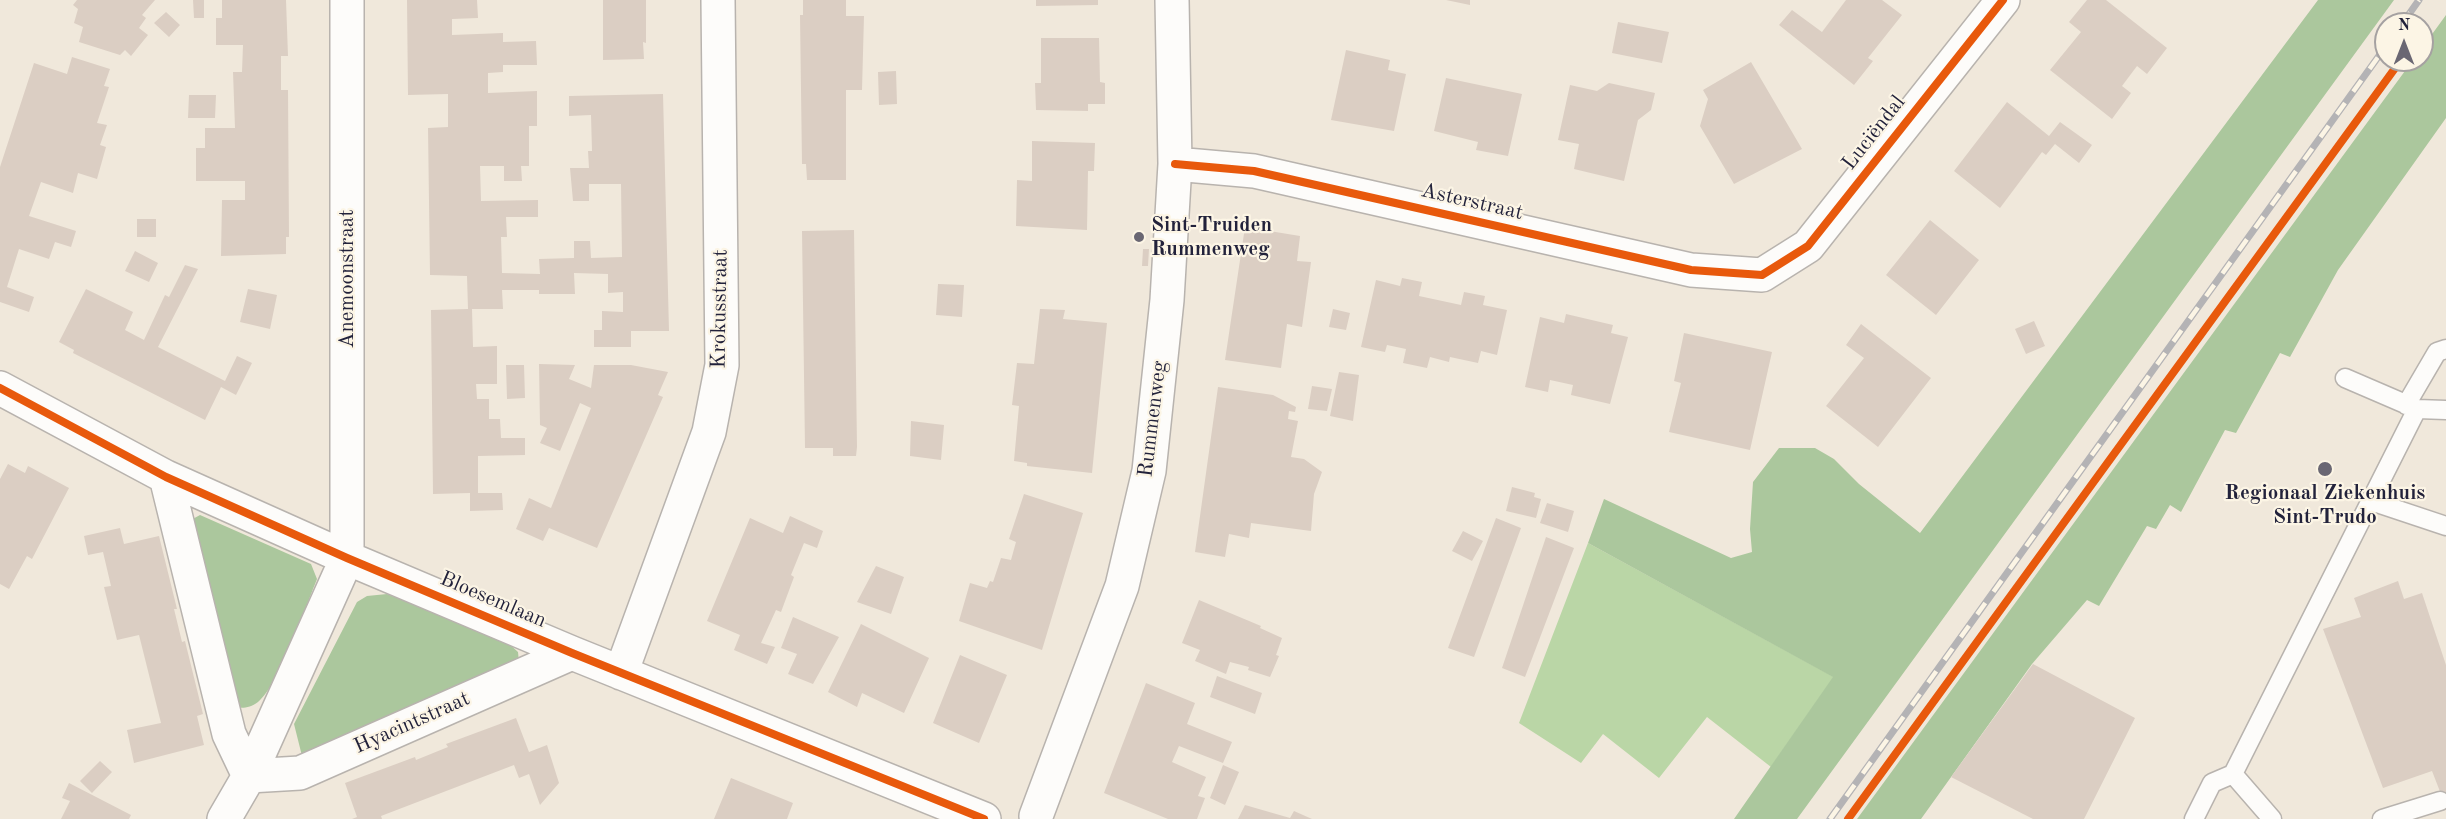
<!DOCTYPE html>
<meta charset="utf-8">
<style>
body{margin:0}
#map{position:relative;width:2446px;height:819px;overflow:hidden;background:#f0e8db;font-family:"Old Standard TT",serif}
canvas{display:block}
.north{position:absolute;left:2374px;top:12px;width:60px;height:60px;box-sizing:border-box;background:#fcf5e5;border:2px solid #a5a1a1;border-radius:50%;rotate:0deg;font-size:16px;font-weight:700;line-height:24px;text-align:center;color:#22223b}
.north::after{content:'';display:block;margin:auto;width:21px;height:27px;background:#6a6773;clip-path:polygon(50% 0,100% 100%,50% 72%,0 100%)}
</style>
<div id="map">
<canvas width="2446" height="819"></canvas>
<div class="north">N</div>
</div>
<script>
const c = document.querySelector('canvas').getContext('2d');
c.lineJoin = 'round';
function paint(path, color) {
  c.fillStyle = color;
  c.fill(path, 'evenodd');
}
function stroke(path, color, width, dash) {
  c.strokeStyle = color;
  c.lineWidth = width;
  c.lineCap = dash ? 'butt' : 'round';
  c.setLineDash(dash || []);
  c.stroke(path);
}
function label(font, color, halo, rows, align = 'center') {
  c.font = font + ' "Old Standard TT",serif';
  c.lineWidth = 4.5;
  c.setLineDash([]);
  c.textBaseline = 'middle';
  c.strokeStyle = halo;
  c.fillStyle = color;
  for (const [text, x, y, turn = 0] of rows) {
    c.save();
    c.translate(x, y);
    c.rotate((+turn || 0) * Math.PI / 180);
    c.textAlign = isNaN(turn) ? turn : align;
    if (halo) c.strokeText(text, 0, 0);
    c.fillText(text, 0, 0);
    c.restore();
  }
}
paint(new Path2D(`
 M1588,543L1834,677L1771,767L1707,717L1659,778L1603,734L1581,763L1519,723Z`), '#bad6a6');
paint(new Path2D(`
 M2318,0H2394L1797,819H1734L1833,677L1588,543L1604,499L1731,558L1752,552L1750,529L1753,482L1779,448H1815L1834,459L1859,484L1920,533Z
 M2446,15V118L2338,270L2290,357L2280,353L2236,433L2225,430L2181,512L2170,505L2156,529L2147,526L2099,606L2087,600L2032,664L1921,819H1857L2413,60H2422V48Z
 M200,515L311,564L317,579C306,606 279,685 258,702C249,709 242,708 231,707L189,521Z
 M387,594L505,640L518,652L519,662L303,760L294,724L357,602L367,596Z`), '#abc79d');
paint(new Path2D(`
 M77,0H155L142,15L146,18L139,28L148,35L131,56L125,50L120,55L79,42L83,27L74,23L78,9L73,5Z
 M193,0H204V18H194Z
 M222,0H286L288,56H281V90H288L289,237H286V254L221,256L222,200H245V181H196V148H205V128H235L233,72H242L243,45H216V18H222Z
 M407,0H477L478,18L452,19V35L503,33V42L536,41L537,65H503V72L488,73V93L537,91V126H529V166H521L522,181H504V166H480L481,201L538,200V217H506L507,237H501L502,273L540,274L539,259L574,258V241H590L591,258L622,257L621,184H589V201H573L570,168H589L588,151H592L591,115L569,116V96L663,94L669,331H631V347H594V330H602V311L623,312V292L608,293V274L574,273L575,294H539V290H502L503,309H472L473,347L497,346V384H476L477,399H489V419H500L501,438H525V455L478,456V493H502L503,510L470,511V493L433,494L431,310L468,309L467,276L430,275L428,128L448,127V94L408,95Z
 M603,0H646V43L643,42L644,59L603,60Z
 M803,0H846V16H864L862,90H846V180H807L806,164H802L800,15H803Z
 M1036,0H1098V5L1036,6Z
 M1446,0H1470V5Z
 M1846,0H1882L1902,15L1868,58L1873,61L1854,85L1779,25L1792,10L1822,32Z
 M2087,0H2106L2167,48L2147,74L2137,66L2122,86L2131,93L2112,119L2050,70L2081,32L2069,22Z
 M166,12L180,25L169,37L154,23Z
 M1618,22L1669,32L1662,63L1612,53Z
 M1041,38H1099L1100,82L1105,83V104H1088V111L1036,110L1035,83H1041Z
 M1346,50L1390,60L1388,70L1406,74L1394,131L1331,120Z
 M72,57L110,69L104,86L109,87L97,123L107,125L100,145L106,147L97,179L78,173L73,193L41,182L29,216L76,231L71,247L55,242L49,259L19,249L7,287L34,297L29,312L0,302V167L34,63L67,74Z
 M1751,62L1802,149L1734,184L1700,126L1708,99L1703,90Z
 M896,71L897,104L879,105L878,72Z
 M1446,78L1522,94L1508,156L1476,150L1478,142L1434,131Z
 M1609,83L1655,93L1651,110L1638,120L1624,181L1574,169L1579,144L1558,140L1570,85L1597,91Z
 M189,95H216L215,118H188Z
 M2007,102L2049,136L2060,122L2092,145L2079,163L2055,144L2046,155L2042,152L2000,208L1954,171Z
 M1032,141L1095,143L1094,171H1088L1087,230L1016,226L1017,180L1032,181Z
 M137,219H156V237H137Z
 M1930,220L1979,260L1936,315L1886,275Z
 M1245,227L1300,236L1297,261L1311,262L1302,327L1287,324L1281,368L1225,360Z
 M854,230L857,447L856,456H833V448H805L802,231Z
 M1143,249H1149L1148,266H1142Z
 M135,251L158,263L149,282L125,271Z
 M185,265L198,269L158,347L225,381L237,356L252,363L236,395L221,387L205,420L73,353L74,350L59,342L86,289L133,312L125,330L144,340L165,295L169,297Z
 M1402,278L1422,282L1419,296L1461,305L1464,292L1485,296L1483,305L1507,310L1497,355L1481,351L1478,363L1450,357L1449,362L1430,357L1427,368L1403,363L1406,349L1387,345L1385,352L1361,347L1376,280L1400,286Z
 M938,284L964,285L962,317L936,315Z
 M248,289L277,295L270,329L240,322Z
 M1040,309L1065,310L1063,319L1107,323L1092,473L1027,466V463L1014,461L1019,406L1012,405L1017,363L1034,364Z
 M1333,309L1350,313L1346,330L1329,327Z
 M1566,314L1613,325L1611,333L1628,337L1610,404L1571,395L1573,385L1550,380L1548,392L1525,387L1540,317L1564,323Z
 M2034,321L2045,346L2026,354L2015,329Z
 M1861,324L1931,378L1878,447L1826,406L1864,358L1846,345Z
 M1684,333L1772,352L1750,450L1669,432L1681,383L1674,381Z
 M539,364L575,365L569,379L591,388L594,365H631L668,372L658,395L663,397L597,548L549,528L543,541L516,529L529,498L551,508L591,408L580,403L560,451L540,443L547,428L540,425Z
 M506,365H524L525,398L507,399Z
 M1339,372L1359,375L1353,421L1330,416Z
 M1312,386L1332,389L1327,411L1308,409Z
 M1218,387L1273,395L1296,407L1295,412L1289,411L1288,419L1298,421L1291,457L1304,459L1322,472L1314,494L1311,531L1251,523L1249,538L1229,534L1225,557L1195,552Z
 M911,421L944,425L941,460L910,456Z
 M8,464L25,473L28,466L69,488L32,559L27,556L9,589L0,584V479Z
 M1512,487L1535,493L1534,497L1541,499L1536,518L1506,511Z
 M1024,494L1083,513L1042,650L959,621L970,583L987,588L990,581L993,582L1001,558L1011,560L1016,542L1009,539Z
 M1547,503L1574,511L1568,532L1540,523Z
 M790,516L823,531L817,548L804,543L791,575L794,577L781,612L776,610L761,643L775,647L767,664L734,650L740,635L707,621L750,518L783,533Z
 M1496,518L1521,528L1474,657L1448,648Z
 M120,528L124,544L159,536L177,609H174L182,642L185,641L203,714L197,716L204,745L134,763L127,730L161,723L139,635L117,640L104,587L111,586L103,552L88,555L84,536Z
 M1463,531L1483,541L1472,561L1452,551Z
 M1546,537L1574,548L1525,677L1502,668Z
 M876,566L904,577L891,614L857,602Z
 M2398,581L2404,599L2422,593L2446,665V807L2432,771L2383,788L2323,629L2361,617L2354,598Z
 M1199,600L1261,626L1260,628L1282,638L1276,655L1279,656L1270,677L1248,670L1249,667L1230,662L1226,674L1195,661L1200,650L1182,643Z
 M793,617L839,637L813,684L788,674L797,654L781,648Z
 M861,624L929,658L904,713L862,693L857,707L828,692Z
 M960,655L1007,675L979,743L933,723Z
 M2033,664L2135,718L2084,819H2033L1951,777Z
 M1217,676L1262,693L1255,714L1210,697Z
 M1146,683L1195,703L1187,724L1232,742L1223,763L1179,746L1172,762L1206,777L1198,796L1205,798L1197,819H1168L1104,793Z
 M516,718L529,752L547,745L559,783L540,805L529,774L519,778L514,765L381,816L382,819H352L357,817L345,783L415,757L416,760L448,747L446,744Z
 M100,761L112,772L92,793L80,781Z
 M1223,765L1239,772L1225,805L1210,798Z
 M731,778L793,803L787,819H714Z
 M69,783L131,815L129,819H61L70,801L62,798Z
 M1245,805L1290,818L1294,811L1312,819H1238Z`), '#dbcec3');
const lane = new Path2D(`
 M2345,378L2417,409L2446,410
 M2406,405L2437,352L2446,349
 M2371,501L2446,526
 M2233,774L2272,819
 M2194,819L2212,783L2233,774L2417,409
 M2382,819L2440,801`);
const street = new Path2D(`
 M1175,164L1254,171L1691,270L1762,275L1808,246L2003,0
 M0,388L166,477L347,558L572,653L984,819
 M166,477L229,734L249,776L300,773L572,653
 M621,673L709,432L722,365L718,0
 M1036,816L1122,586L1149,471L1167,300L1175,164L1172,0
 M224,819L249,776L347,558V0`);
stroke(lane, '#b8b3ae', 21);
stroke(street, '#b8b3ae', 36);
stroke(lane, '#fdfcfa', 18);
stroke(street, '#fdfcfa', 33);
const rail = new Path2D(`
 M2402,24L2419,0
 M1830,819L2386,46`);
stroke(rail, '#b4b3b5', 7);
stroke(rail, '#fcf5e5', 4.5, [14]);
stroke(new Path2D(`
 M1175,164L1254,171L1691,270L1762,275L1808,246L2003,0
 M0,388L166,477L347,558L572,653L984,819
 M1848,819L2401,60`), '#e8590c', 8);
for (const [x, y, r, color] of [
 [1139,237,6,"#6a6773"],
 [2325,469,8,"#6a6773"]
]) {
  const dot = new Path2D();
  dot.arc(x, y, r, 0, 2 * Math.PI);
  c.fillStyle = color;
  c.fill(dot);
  stroke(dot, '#fcf5e5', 2);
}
label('21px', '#22223b', '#fcf5e5', [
 ["Luciëndal",1874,133,-52],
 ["Asterstraat",1472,202,13],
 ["Anemoonstraat",347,279,-90],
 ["Krokusstraat",720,309,-89],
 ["Rummenweg",1153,419,-83],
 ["Bloesemlaan",493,600,23],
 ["Hyacintstraat",412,723,-24]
]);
label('bold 21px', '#22223b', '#fcf5e5', [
 ["Sint-Truiden",1151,225],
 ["Rummenweg",1151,249],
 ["Regionaal Ziekenhuis",2325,493,"center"],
 ["Sint-Trudo",2325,517,"center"]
], 'left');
</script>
